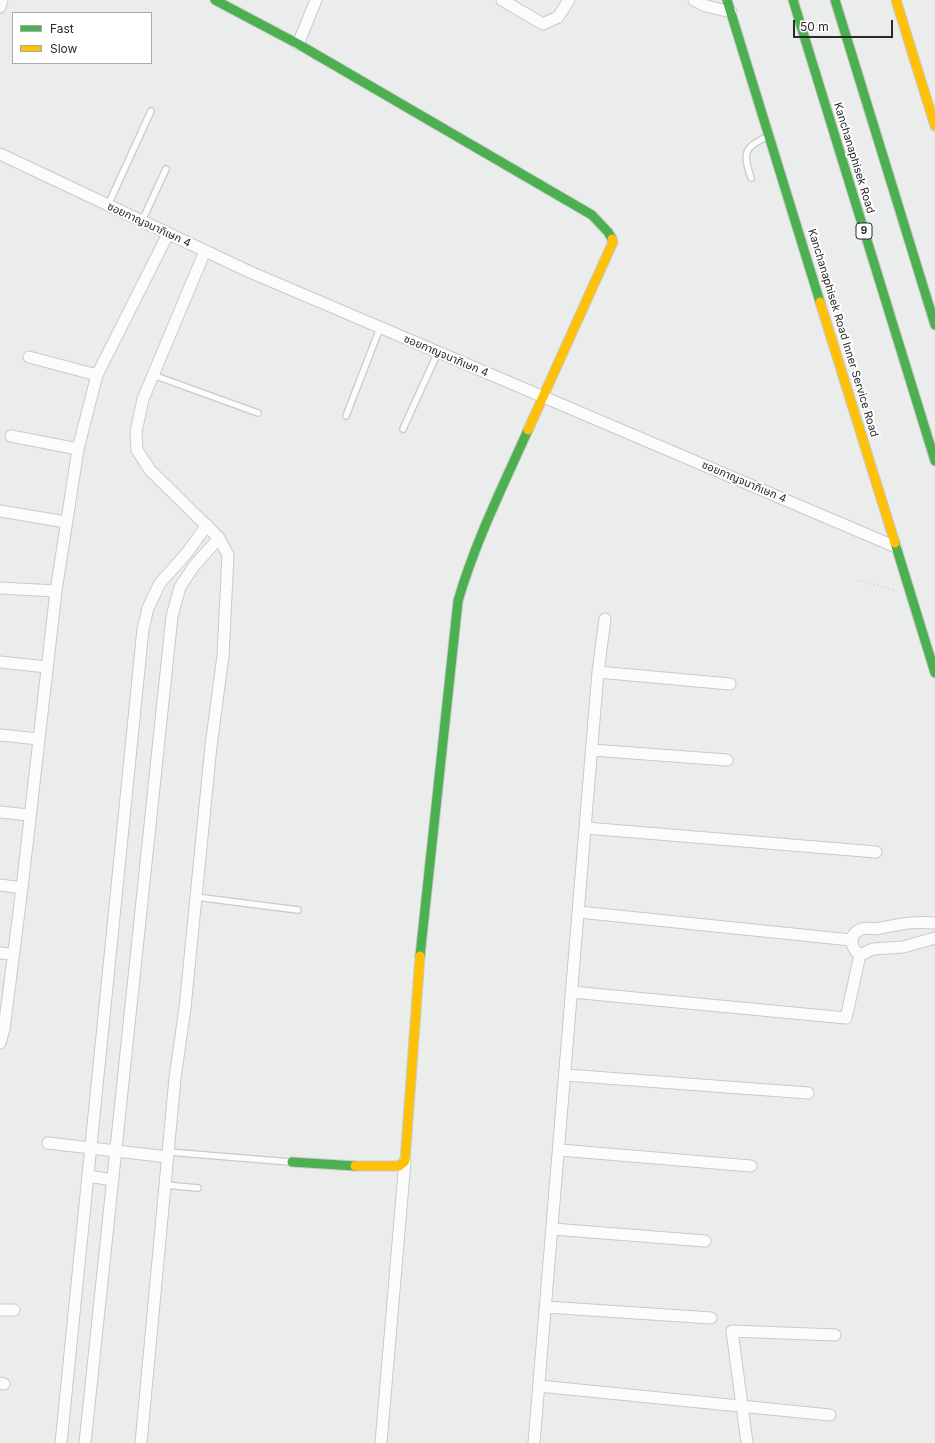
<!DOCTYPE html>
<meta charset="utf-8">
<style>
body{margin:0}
#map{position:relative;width:935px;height:1443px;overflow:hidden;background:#eaedeb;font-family:Inter,sans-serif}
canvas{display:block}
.legend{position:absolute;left:12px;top:12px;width:140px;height:52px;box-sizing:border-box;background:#fff;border:1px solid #a9aaa9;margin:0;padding:5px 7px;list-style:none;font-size:12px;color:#282a28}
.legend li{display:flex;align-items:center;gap:8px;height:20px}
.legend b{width:20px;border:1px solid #a9aaa9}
.scale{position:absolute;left:793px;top:20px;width:100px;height:18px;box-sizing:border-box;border:2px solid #282a28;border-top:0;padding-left:5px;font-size:12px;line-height:14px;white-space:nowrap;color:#282a28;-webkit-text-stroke:3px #fff;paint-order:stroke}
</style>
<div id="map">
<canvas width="935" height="1443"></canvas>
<ul class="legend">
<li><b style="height:5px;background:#4caf50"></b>Fast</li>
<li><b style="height:5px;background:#ffc107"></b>Slow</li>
</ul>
<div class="scale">50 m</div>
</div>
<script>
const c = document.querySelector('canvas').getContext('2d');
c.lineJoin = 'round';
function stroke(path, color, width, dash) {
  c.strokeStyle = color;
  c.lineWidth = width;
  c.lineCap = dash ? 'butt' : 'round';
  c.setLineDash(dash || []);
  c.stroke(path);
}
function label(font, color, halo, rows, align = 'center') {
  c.font = font + ' Inter,"Noto Sans Thai",sans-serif';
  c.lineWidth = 4;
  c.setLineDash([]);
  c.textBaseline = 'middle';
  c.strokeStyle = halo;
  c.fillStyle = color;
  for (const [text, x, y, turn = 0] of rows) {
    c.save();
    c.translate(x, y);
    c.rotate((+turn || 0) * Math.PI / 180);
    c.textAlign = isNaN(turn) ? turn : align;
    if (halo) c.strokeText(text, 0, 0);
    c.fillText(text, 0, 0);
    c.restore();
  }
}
const lane = new Path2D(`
 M751,178C743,154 743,147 767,137
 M108,205L151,111
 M142,221L166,169
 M153,375L258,413
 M346,416L380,328
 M403,429L438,352
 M196,897L298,910
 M168,1152L290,1162
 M165,1185L198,1188`);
const street = new Path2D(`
 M502,0L543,24L558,17L569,0
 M694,0L706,6L731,12
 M0,7L2,0
 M298,44L316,0
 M0,154L250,272L896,547
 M29,357L97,375
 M11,436L78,449
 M0,511L66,522
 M0,588L56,591
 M0,662L47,667
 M598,672L730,684
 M0,735L38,739
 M592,750L727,760
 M0,812L29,815
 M586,828L876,852
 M0,885L22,888
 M579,912L851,940
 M0,953L12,954
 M860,955C850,947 848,934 862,929C868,927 874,930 880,928C902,924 912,921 935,923
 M860,955L873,949L903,947L935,938
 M572,992L846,1018L860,955
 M0,1043L4,1029L22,888L56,591L78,449L97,375L168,234
 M566,1075L808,1093
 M48,1143L168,1157
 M560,1150L751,1166
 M88,1176L113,1180
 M553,1229L705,1241
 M546,1307L711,1318
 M0,1310H14
 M0,1383L4,1384
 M539,1386L830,1415
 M61,1443L143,629L148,608L160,583L186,554L207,525
 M85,1443L172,616L180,587L194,566L219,538
 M141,1443L175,1078L185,1008L211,746L223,656L228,555L219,538L150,470L137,450L136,432L143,399L205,251
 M381,1443L405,1161
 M534,1443L598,672L605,619
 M747,1443L732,1331L835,1335`);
const fast = new Path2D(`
 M215,0L298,44L592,215L608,232L612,239
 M727,0L820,302
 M793,0L935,461
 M835,0L935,325
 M895,543L935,673
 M420,956L458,601C475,542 503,486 528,430
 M292,1162L355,1166`);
const slow = new Path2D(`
 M896,0L935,126
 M820,302L895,543
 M528,430L613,242L612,239
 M355,1166H399L405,1161L420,956`);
stroke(lane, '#c8cbc9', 8);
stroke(street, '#c8cbc9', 13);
stroke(fast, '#c8cbc9', 11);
stroke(slow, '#c8cbc9', 11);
stroke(new Path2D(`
 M858,580L896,591`), '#d4d5d5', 2.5, [1, 3]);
stroke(lane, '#fcfcfc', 5.5);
stroke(street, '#fcfcfc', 11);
stroke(fast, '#4caf50', 9);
stroke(slow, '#ffc107', 9);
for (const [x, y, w] of [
 [864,231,16]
]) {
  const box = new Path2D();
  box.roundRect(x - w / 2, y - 8, w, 16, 3);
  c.fillStyle = '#fff';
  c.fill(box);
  stroke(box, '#282a28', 1);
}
label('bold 10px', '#282a28', null, [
 ["9",864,231]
]);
label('11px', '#282a28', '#fff', [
 ["Kanchanaphisek Road",854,158,73],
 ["ซอยกาญจนาภิเษก 4",149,225,25],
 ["Kanchanaphisek Road Inner Service Road",843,333,73],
 ["ซอยกาญจนาภิเษก 4",446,356,23],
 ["ซอยกาญจนาภิเษก 4",744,482,23]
]);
</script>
